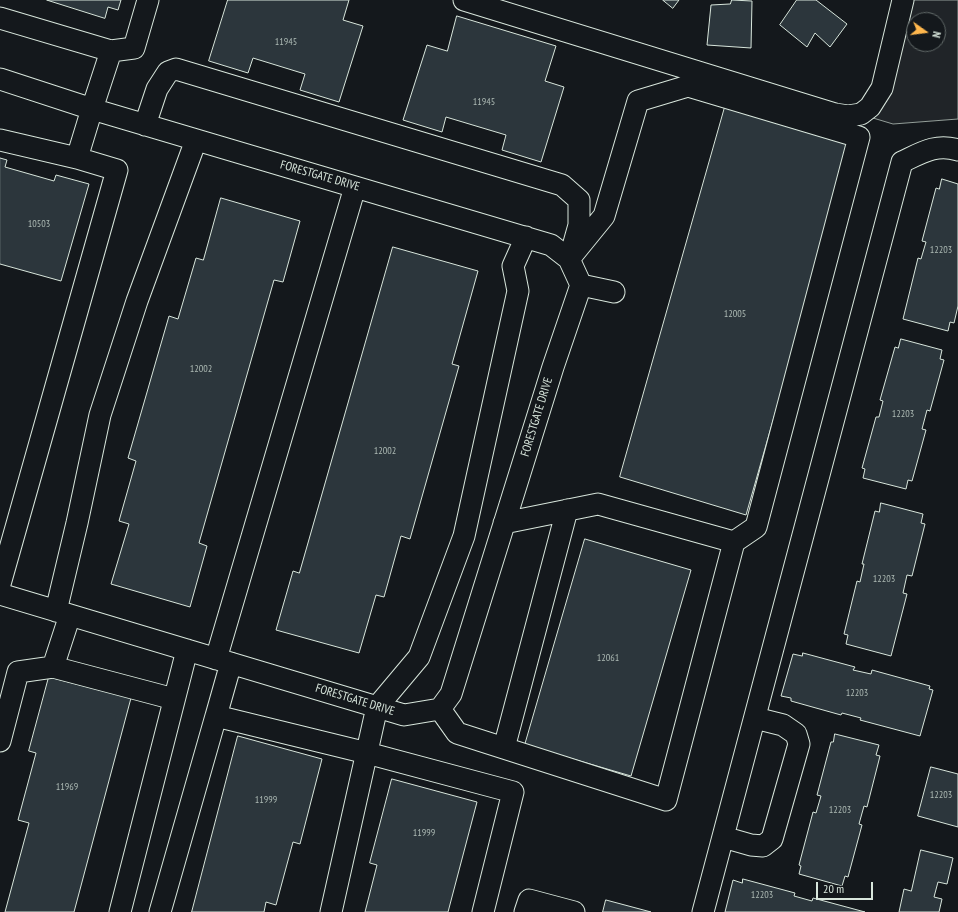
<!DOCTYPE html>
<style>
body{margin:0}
#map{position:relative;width:958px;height:912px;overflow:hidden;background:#14181c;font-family:"PT Sans Narrow",sans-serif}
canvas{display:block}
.north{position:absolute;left:906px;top:12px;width:40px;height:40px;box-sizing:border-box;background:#14181c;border:1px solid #626a69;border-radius:50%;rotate:104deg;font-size:11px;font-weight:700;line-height:16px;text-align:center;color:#d8e6dc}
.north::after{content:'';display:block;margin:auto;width:14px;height:18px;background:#ffb74d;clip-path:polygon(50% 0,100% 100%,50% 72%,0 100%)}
.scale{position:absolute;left:816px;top:882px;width:57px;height:18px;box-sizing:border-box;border:2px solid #d8e6dc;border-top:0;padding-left:5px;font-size:12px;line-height:14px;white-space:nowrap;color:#d8e6dc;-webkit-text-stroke:3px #14181c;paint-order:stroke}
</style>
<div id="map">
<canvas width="958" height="912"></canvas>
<div class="north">N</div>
<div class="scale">20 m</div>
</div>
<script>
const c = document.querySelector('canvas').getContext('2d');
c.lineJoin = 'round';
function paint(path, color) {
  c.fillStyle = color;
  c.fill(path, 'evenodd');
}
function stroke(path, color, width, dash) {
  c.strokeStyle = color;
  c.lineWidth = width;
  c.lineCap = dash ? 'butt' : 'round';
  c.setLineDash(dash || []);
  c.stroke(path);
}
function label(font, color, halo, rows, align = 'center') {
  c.font = font + ' "PT Sans Narrow",sans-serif';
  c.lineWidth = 3;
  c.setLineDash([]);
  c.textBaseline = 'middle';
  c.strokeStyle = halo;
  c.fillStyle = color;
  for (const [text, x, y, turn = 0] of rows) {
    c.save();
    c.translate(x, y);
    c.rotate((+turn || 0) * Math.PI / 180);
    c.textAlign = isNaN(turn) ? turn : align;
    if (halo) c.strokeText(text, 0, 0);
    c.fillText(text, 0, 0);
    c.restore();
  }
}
const green = new Path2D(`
 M907,0H958V119L893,124L873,118ZM914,20H938V44H914Z`);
paint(green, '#202428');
stroke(green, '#939e99', 1);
const building = new Path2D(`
 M47,0H121L118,10L108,7L105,18Z
 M228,0H349L343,20L363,26L339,102L300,90L305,74L253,58L248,73L209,61Z
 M663,0H679L673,8Z
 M732,0L752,1L751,48L707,45L711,5L730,4Z
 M797,0H816L847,24L830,47L815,33L807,47L780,25Z
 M457,16L556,46L545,81L564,87L541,162L502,150L506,135L446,117L442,132L403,120L427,45L447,51Z
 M725,107L845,142L850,151L746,515L620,477Z
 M0,158L7,160L5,167L54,181L56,175L89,184L61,281L0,264Z
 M942,179L958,184V306L954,323L950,322L948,331L903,319L918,258L921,259L926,242L922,241L936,188L939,189Z
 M221,198L300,221L283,282L274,280L199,543L207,546L190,607L111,584L129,524L119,521L136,461L128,458L169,316L178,319L196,258L203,260Z
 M393,247L478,271L452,364L459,366L410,539L401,536L384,597L376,595L359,653L276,630L293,571L299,573Z
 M901,339L942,350L940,359L944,360L930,411L927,410L922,429L926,430L912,481L908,480L906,489L863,478L865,469L862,468L876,417H879L883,401L880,400L895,347L898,348Z
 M881,503L923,514L921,523L925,524L912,576L907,575L903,593L907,594L891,656L846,644L848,635L844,634L857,581L860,582L864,564H862L875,511L879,512Z
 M585,539L691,570L631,776L525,745Z
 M803,653L855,667L853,670L871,674L872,670L930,686L929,689L933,690L920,736L860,720L861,718L842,713L841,715L791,701V698L781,696L793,654L802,656Z
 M49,677L131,698L74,912H5L29,823L18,820L36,753L29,751Z
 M835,734L879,745L876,755L880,756L867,807L864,806L859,824L862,825L848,877L845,876L842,886L799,874L801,866L799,865L813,812L816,813L821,796L817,795L831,742H833Z
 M238,736L322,759L300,844L293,842L276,905L266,902L264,912H192Z
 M931,767L958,774V827L918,816Z
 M392,779L477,802L448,912H365L377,865L370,863Z
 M921,850L953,858L947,884L938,882L934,897L942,899L939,912H899L904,889L911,891Z
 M743,879L795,893L794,896L812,901L813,898L865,912H725L733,880L742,883Z
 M606,900L651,912H603Z`);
paint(building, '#2c363c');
stroke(building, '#d8e6dc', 1);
const minor = new Path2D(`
 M464,0L835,114L848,116L861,114L870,107L882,88L903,0
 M0,18L111,51L134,48L148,0
 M0,79L92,109L551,245L569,259L581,285L553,367L451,694L440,709L404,715L0,594
 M145,125L157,89L168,72L176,69L562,185L579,200V225L572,250
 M0,140L77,158
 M569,259L604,216L638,101L688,86L859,137L756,527L734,542
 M581,285L614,292
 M0,584L117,170L77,158L92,109L111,51
 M56,611L77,523L100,415L137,301L196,140
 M70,615L53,667L174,699
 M216,659L355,187
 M231,663L216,716L367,753L513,792L483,912
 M440,709L457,733L666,800L734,542L598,504L504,523
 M0,741L18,672L53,667
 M504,748L567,510
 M723,837L751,845L763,846L772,839L799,744L796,734L783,725L755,718
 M120,912L187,650
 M160,912L216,716
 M331,912L377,707L419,657L464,536L518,291L513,266L526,237
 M525,912L529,900L574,912
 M703,912L902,162C921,153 936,143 958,150`);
stroke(minor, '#d8e6dc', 23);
stroke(minor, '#14181c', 21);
label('10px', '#adbab4', null, [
 ["11945",286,42],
 ["11945",484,102],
 ["10503",39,224],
 ["12203",941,250],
 ["12005",735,314],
 ["12002",201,369],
 ["12203",903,414],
 ["12002",385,451],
 ["12203",884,579],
 ["12061",608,658],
 ["12203",857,693],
 ["11969",67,787],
 ["12203",941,795],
 ["11999",266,800],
 ["12203",840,810],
 ["11999",424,833],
 ["12203",762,895]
]);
label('12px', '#d8e6dc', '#14181c', [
 ["FORESTGATE DRIVE",320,176,16],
 ["FORESTGATE DRIVE",537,417,-73],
 ["FORESTGATE DRIVE",355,700,17]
]);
</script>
